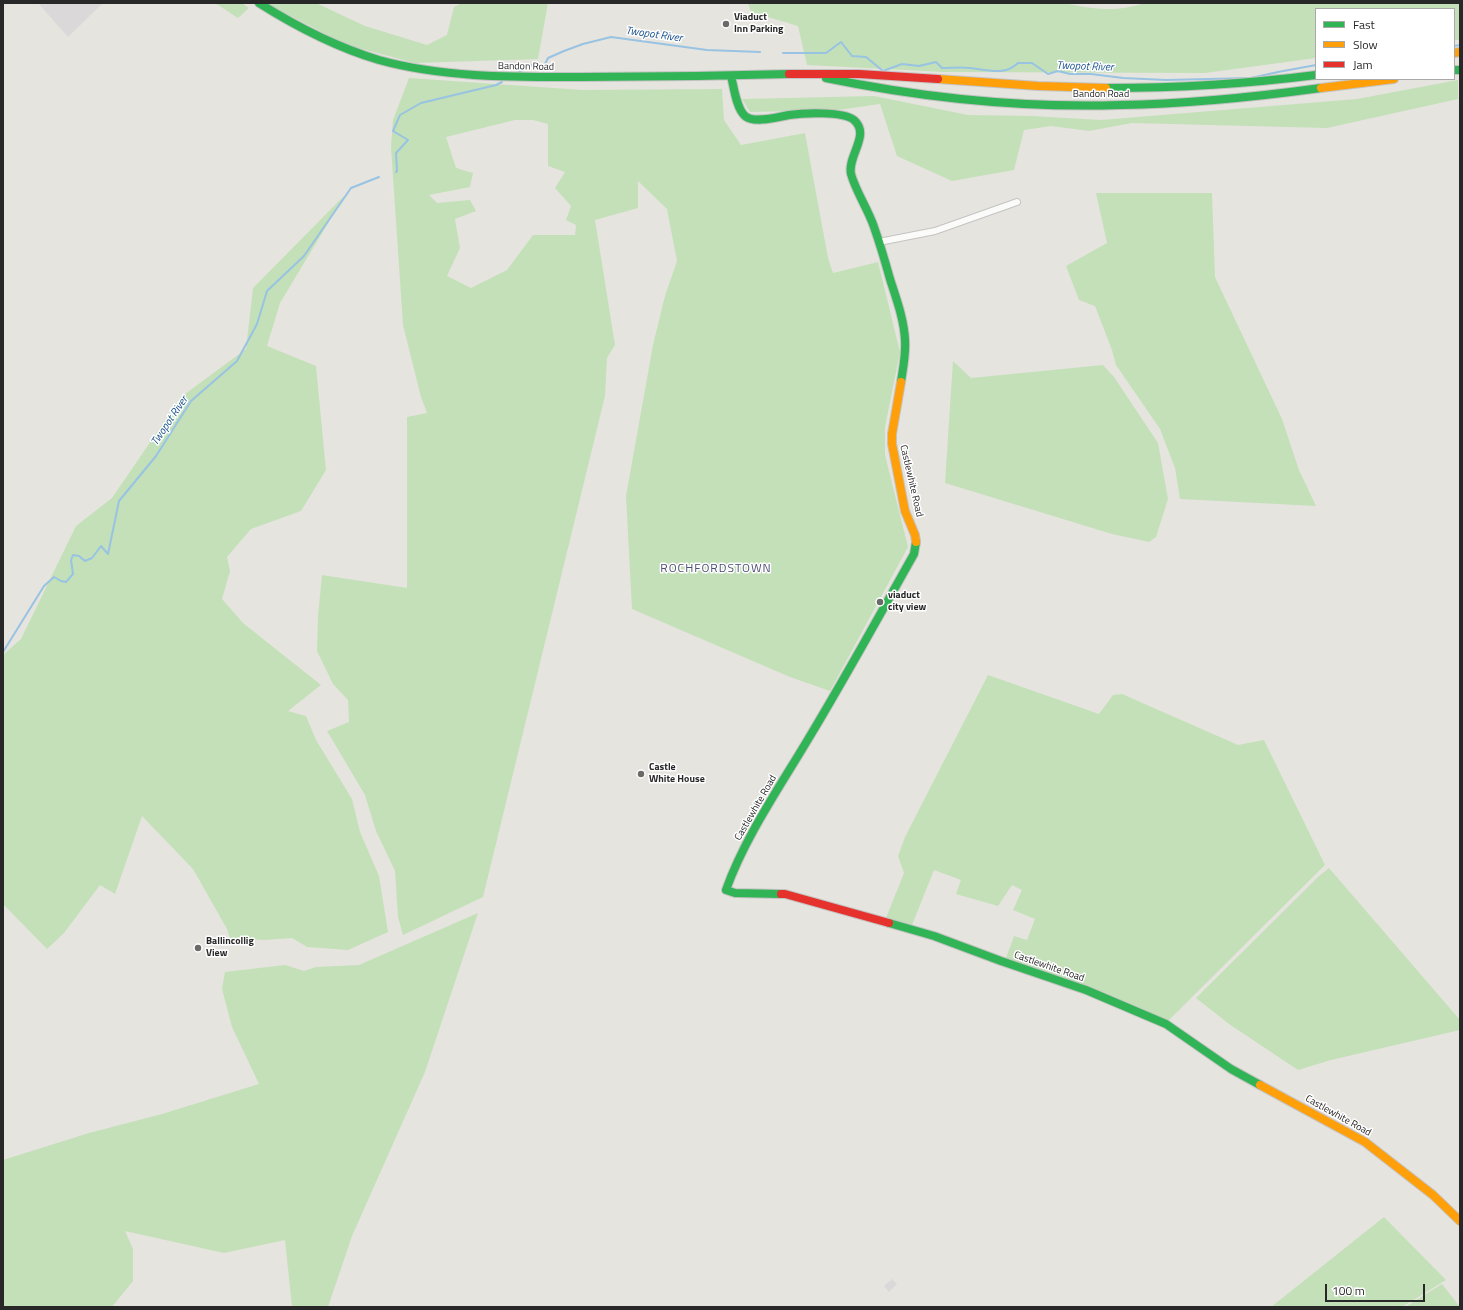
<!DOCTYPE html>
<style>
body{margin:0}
#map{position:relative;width:1463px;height:1310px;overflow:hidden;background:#e6e4de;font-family:"Titillium Web",sans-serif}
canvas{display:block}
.frame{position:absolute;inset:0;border:4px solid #282828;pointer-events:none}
.legend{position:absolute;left:1315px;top:8px;width:140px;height:72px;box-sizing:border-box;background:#fff;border:1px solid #a9a9a9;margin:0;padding:5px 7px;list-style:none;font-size:12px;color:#282828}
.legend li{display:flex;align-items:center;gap:8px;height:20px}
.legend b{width:20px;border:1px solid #a9a9a9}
.scale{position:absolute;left:1325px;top:1284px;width:100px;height:18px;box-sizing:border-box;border:2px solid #282828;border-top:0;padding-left:5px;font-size:12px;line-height:14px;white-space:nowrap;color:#282828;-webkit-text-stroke:3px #fff;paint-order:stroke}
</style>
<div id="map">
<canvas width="1463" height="1310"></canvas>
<div class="frame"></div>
<ul class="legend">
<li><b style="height:5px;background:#30b455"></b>Fast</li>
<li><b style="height:5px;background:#ff9f0a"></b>Slow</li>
<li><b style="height:5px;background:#e5322d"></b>Jam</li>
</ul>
<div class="scale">100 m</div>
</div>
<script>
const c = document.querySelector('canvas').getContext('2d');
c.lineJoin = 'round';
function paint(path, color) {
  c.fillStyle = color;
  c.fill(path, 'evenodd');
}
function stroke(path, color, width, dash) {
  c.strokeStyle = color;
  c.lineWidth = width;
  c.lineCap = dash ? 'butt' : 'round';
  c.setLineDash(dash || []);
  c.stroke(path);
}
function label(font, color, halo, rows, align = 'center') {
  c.font = font + ' "Titillium Web",sans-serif';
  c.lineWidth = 3;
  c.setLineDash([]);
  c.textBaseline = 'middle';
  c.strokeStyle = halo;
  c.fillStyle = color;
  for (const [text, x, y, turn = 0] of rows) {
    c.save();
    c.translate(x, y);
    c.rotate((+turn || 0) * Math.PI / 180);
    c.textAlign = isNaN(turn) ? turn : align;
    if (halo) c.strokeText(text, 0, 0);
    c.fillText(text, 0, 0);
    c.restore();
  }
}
paint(new Path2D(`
 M38,3H103L68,37Z
 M892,1279L897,1284L889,1292L884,1286Z`), '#dbd8d9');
paint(new Path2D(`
 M215,3H242L249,8L238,18Z
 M266,3H316L365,26L427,45L447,35L454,7L462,3H548L538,59L415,63L347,45Z
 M748,3H1063C1094,9 1114,13 1145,3H1460V40H1454V9H1316V58L1205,73L944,72L807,65L798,26L751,12Z
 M409,78L582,90L722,89L724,120L741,145L805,133L828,258L833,273L878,262L900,352L885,427V455L908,547L830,691L790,677L632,609L626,496L653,345L665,296L677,261L667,209L638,181V208L595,220L615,345L607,358L605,396L483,897L403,935L398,917L395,871L376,831L365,795L327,731L349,722L348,700L333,684L317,651L318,616L322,575L407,588V417L427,413L421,397L403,325L391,147L393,120ZM515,120H533L548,124V166L565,172L555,188L571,206L566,220L576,225L575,235H533L507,270L471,288L447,276L460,248L455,219L476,211L470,200L437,203L429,195L470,187L473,173L456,168L446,137Z
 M1458,80V99L1327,128L1132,123L1089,131L1051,126L1024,130L1014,170L952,181L897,156L880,104L838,110L750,112L742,99L874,96L968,115L1032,116L1101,120L1357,99Z
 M1096,193H1212L1215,277L1282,419L1299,470L1316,506L1180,499L1175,468L1160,429L1116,365L1112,350L1095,306L1079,300L1066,266L1107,243Z
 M345,195L280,303L267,346L316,366L326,470L301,511L251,529L227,557L230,571L222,599L243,623L321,685L288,711L306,716L316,740L352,799L360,832L379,876L388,932L348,950L307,947L292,938L264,940L230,938L227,929L193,869L142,816L115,894L100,885L64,933L47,949L3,904V655L21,639L76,526L112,498L181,397L246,349L253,288Z
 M953,361L971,378L1103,365L1114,377L1158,443L1168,499L1156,537L1149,542L1112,534L945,483Z
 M988,675L1099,714L1113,695L1122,694L1238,745L1264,740L1325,865L1168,1021L1081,985L1082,984L1006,958L1014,936L1027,940L1035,919L1013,910L1022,890L1012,885L998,906L956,894L961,880L934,870L912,925L886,918L904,873L898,856L905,837Z
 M1329,868L1460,1020V1030L1331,1060L1298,1070L1229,1024L1196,998L1318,877Z
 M478,913L425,1072L352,1236L328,1307H292L285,1240L224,1253L125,1231L133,1249V1281L112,1307H3V1160L89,1133L162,1114L259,1084L232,1027L222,989L225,972L285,965L304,971L316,967L359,965Z
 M1384,1217L1446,1280L1402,1307H1271Z
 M1442,1284L1460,1307H1405Z`), '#c3e0b9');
stroke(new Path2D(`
 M1454,46L1460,45
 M783,53H826L841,42L852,56L866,57L883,71L902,64L919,66L936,62L942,68C951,68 961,67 970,68C987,70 1005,76 1018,63H1032L1048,74L1058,71L1070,74H1091L1123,78L1166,80L1251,78L1278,72L1316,65
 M544,66L548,58L564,51L583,44L611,37L707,50L760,52
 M519,72L533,64
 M396,172L397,171L396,153L408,140L393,131L400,115L421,103L496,85L502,82
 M3,652L44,586L54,577L61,581L66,582L73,574L71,560L73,555L79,556L85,561L92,558L101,546L108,554L119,501L156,456L191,401L237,361L257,324L267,291L304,256L351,188L379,177`), '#98c3e2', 2);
const street = new Path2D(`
 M879,242L935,231L1017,202`);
const fast = new Path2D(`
 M259,3C297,27 336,47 379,60C444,78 514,77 581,77C650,77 720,76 789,74
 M1454,70H1460
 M731,76C734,87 736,108 745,116C754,124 778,117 789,115C803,113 843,111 854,120C871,135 847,156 851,174C856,192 868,209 874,227C880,244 885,261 890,279C896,298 904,319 905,340C906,355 903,368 901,382
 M826,78C923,98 1021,108 1120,105C1187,104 1255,97 1321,88
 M1106,88C1176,88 1246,84 1316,75
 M781,894L735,893L726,890C744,839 779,788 807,741C844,680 879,616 914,554L916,542
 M889,923L934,936L1001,961L1086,990L1166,1024L1231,1069L1260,1085`);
const slow = new Path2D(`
 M1454,53L1460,52
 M938,79L1038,86L1106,88
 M1321,88L1394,79
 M901,382L892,434V444L905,511L915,535L916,542
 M1260,1085L1365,1142L1433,1195L1460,1221`);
const jam = new Path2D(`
 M789,74H859L938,79
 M781,894H785L889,923`);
stroke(street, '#c4c3c3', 8);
stroke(fast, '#c4c3c3', 10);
stroke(slow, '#c4c3c3', 10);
stroke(jam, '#c4c3c3', 10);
stroke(street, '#fbfbfa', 6);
stroke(fast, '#30b455', 8);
stroke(slow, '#ff9f0a', 8);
stroke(jam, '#e5322d', 8);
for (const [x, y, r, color] of [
 [726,24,4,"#6a6a68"],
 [880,602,4,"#6a6a68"],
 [641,774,4,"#6a6a68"],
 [198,948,4,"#6a6a68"]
]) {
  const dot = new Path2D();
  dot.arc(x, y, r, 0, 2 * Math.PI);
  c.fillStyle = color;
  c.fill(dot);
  stroke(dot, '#fff', 1.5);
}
label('bold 10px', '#282828', '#fff', [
 ["Viaduct",734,18],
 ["Inn Parking",734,30],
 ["viaduct",888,596],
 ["city view",888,608],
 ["Castle",649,768],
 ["White House",649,780],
 ["Ballincollig",206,942],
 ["View",206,954]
], 'left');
label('10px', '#282828', '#fff', [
 ["Bandon Road",526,67,1],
 ["Bandon Road",1101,95],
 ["Castlewhite Road",911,481,77],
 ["Castlewhite Road",756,808,-60],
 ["Castlewhite Road",1049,967,19],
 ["Castlewhite Road",1338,1116,29]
]);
label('italic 11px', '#18518c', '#fff', [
 ["Twopot River",654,35,8],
 ["Twopot River",1085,67,2],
 ["Twopot River",170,421,-56]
]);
c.letterSpacing = '1px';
label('12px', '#4d4d74', '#fff', [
 ["ROCHFORDSTOWN",716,569]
]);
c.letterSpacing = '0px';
</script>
